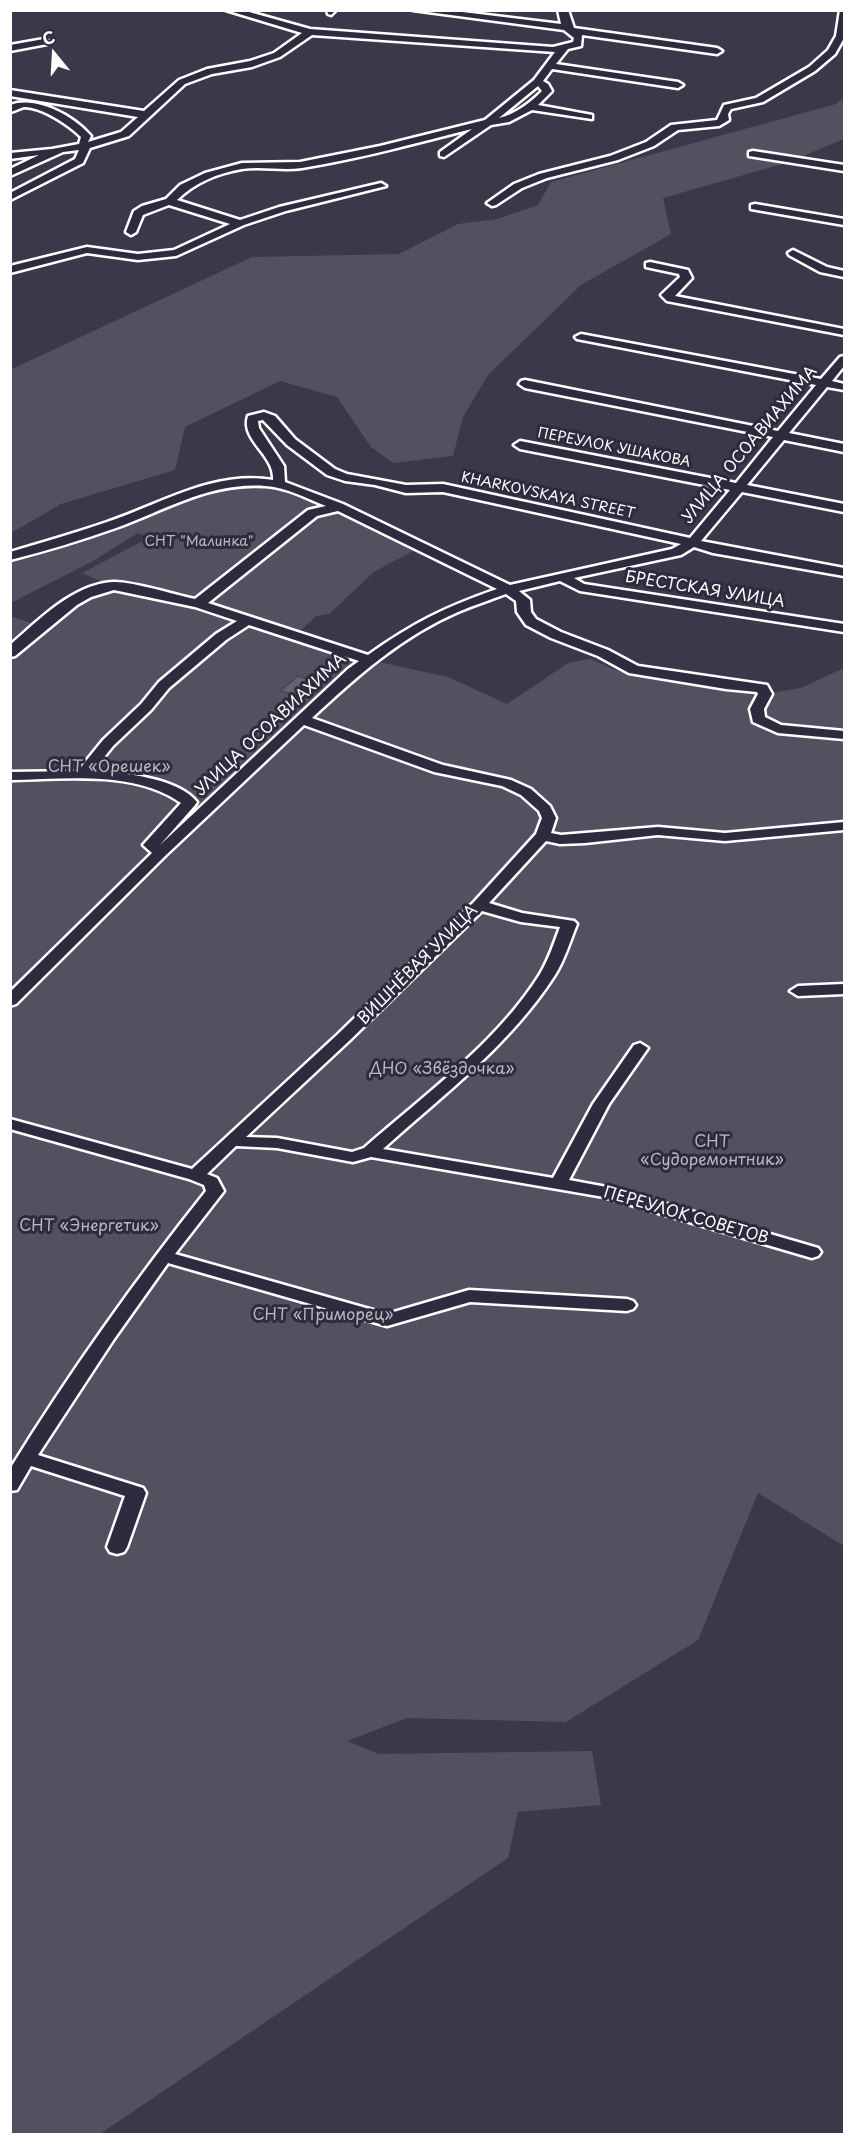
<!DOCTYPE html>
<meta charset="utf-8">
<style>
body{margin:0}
#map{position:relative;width:855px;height:2145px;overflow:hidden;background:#3c3749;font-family:"Playpen Sans",sans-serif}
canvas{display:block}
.frame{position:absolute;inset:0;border:12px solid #fff;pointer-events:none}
.north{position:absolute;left:24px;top:24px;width:60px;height:60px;-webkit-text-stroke:4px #2f2a3d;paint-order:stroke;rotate:342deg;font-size:16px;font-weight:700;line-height:24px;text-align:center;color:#fff}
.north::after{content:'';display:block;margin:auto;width:21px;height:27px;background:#fff;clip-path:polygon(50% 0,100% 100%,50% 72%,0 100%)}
</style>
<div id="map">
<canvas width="855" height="2145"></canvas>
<div class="frame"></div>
<div class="north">С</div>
</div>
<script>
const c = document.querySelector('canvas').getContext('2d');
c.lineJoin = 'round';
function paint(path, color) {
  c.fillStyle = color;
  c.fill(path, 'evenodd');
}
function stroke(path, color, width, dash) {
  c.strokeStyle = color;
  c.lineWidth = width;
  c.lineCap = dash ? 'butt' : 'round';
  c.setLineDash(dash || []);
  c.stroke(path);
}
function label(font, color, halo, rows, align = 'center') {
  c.font = font + ' "Playpen Sans",sans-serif';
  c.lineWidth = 6;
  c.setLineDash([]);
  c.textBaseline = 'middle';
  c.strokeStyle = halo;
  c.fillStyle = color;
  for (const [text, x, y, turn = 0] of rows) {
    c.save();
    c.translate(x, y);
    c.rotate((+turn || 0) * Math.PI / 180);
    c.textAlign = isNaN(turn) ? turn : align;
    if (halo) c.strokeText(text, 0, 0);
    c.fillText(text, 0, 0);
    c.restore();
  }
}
paint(new Path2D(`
 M844,98V139L789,162L663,198L671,234L581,285L488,375L463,417L453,456L393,463L371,447L337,397L280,381L185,427L175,470L61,504L11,533L12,369L252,257L399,254L458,224L497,219L538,205L551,182L836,104Z
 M227,483L284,485L420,547L374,572L329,614L316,616L296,635L370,660L448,677L507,704L568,663L590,659L618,671L765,694L801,688L844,668V1546L758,1493L698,1640L566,1722L407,1718L347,1741L379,1754L592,1751L601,1805L518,1812L508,1858L100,2134H11L10,616L41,626L105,583L82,573L150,537L138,533L93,561L11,603V551L29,558L123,529L112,525Z`), '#555060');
const minor = new Path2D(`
 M226,10H242L310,29L553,47L573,42L574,38L564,30L413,10H446L561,24L558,10H568L574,28L717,48L722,51L717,54L582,35L581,46L568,49L556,64L678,82L683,85L678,88L552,69L543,81L548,84L552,91L538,105L592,115V119L532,110L509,122L491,125L444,157L440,156V152L472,129C416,143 359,159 302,168C282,171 262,166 242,169C218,173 194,183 177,200L240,220L279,207L381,183L386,186L286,211L244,225L176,256L138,260L87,253L10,273V266L87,247L138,254L174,250L230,224L169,205L143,215L136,232L131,235L126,232L134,211L142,206L166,199L180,185L205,173L242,163L300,162L380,146L485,120L534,80L555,52L312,35L280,57L252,67L212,74L185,84L129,136L90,148L83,163L10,200V193L75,159L79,150L63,152L10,176V169L39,155L10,159V153L52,149L79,144L81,137C69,125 42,107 24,107C20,108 15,111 10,112V105C36,95 74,116 91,136L88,142L121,132L138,117L10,96V90L144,111L179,80L207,69L250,61L274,53L302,33ZM538,86L542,91C530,103 516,114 499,118Z
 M327,10H336L331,15L328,14Z
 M840,10H844V38L835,54L815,71L763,102L731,109L728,114L729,120L719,126L678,130L654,146L618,160L547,178L522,188L496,205L492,206L487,203L514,184L539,174L610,156L646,142L671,125L717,120L724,105L756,98L809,67L828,50L836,36Z
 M44,39L49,42L47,44L10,51V45Z
 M753,151L844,165V171L749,156V152Z
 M755,204L844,219V225L751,209V205Z
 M793,250L827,267L844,271V277L820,272L789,255L788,253Z
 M650,262L688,270L692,278L675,296L844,329V335L667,301L661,295L680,277L679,274L646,267V263Z
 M581,334L821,379L840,357L844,356V366L832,381L844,384V390L827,387L789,433L844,444V452L784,440L747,485L844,504V512L742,492L701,541L844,568V576L713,553L694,547L681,555L574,578L584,584L844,624V632L580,591L560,581L519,591L530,600L531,612L536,619L561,632L608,650L638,666L767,685L772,694L764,709L765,717L781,725L844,731V739L778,733L753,722L750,709L758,694L757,692L726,689L629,673L598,656L551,638L526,625L517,612L516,601L506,594C490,600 474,605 458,612C402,636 356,677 312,718L443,765L511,780L531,789L550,806L556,818L551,833L561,835L658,827L725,833L844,822V830L725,841L658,835L585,843L560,844L546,841L489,903L522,913L574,921L577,924C570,941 565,959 555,975C511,1044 443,1095 383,1149L553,1178L593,1104L634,1045L640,1043L648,1048L609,1104L569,1180L612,1188L818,1248L821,1252L818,1256L812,1258L604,1197L371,1157L353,1162L277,1148L236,1146L207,1174L217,1178L224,1191L175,1254L387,1314L469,1290L627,1299L633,1301L636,1305L633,1309L627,1311L470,1302L387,1326L168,1263L114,1339L38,1455L143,1488L146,1493L127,1547L124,1552L117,1554L110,1552L107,1547L125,1496L31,1466L17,1490L10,1491V1469C70,1372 136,1279 206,1191L204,1185L189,1179L10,1129V1119L192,1169L337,1035L474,902L536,834L542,818L539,811L521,795L502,786L434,772L304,725L166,855L16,1004L10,1006V992L152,853L143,845L181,803C135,770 65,779 10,780V772L78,771L103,740L141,704L159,682L216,634L237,621L195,607L114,590L91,597L77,605L15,656L10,657V645C38,621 73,584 113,582C131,581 176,595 195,599L308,510L326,506C306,498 286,487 265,486C210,482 166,510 116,528C82,540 46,551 10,560V552C43,542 75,533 107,522C161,504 213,470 273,480C275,455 240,440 248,416L264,412L275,416L295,439L335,469L347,474L406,485L443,484L690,538L730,490L520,449L514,445L520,441L736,483L773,437L525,388L519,384L521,381L525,380L778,431L816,385L577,339L575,337ZM263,420L287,445L327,475L345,481L375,485L406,493L443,492L681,544L672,549L510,585L343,504L285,482L284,466L259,428L258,421ZM338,511L497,589C445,607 413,623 368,655L208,603L317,516ZM249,625L359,661L348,669L160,845L195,805L197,802C177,777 123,773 93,771L113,746L151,710L169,688L226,640ZM482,911L521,922L560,927C554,943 549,959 540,974C497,1043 424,1095 364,1148L352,1152L277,1138L246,1137L349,1041Z
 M844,984V994L798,996L790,991L798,986Z`);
stroke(minor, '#fff', 5);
paint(minor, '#2f2a3d');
paint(new Path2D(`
 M313,681L314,686L296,701L280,697V691Z`), '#585460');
paint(new Path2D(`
 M313,681L314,686L296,701V695Z`), '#47454e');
const building = new Path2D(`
 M298,676L313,681L296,695L280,691Z`);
paint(building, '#666270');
stroke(building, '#47454e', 1.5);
label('14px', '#fff', '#2f2a3d', [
 ["ПЕРЕУЛОК УШАКОВА",614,448,11],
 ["KHARKOVSKAYA STREET",548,496,12]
]);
label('14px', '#bbb9bf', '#2f2a3d', [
 ["СНТ \"Малинка\"",199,542]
]);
label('16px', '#fff', '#2f2a3d', [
 ["УЛИЦА ОСОАВИАХИМА",750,445,-50],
 ["БРЕСТСКАЯ УЛИЦА",705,590,9],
 ["УЛИЦА ОСОАВИАХИМА",271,725,-43],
 ["ВИШНЁВАЯ УЛИЦА",418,965,-45],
 ["ПЕРЕУЛОК СОВЕТОВ",686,1216,16]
]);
label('16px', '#bbb9bf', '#2f2a3d', [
 ["СНТ «Орешек»",109,768],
 ["ДНО «Звёздочка»",442,1070],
 ["СНТ",712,1143],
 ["«Судоремонтник»",712,1161],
 ["СНТ «Энергетик»",89,1227],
 ["СНТ «Приморец»",323,1316]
]);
</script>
